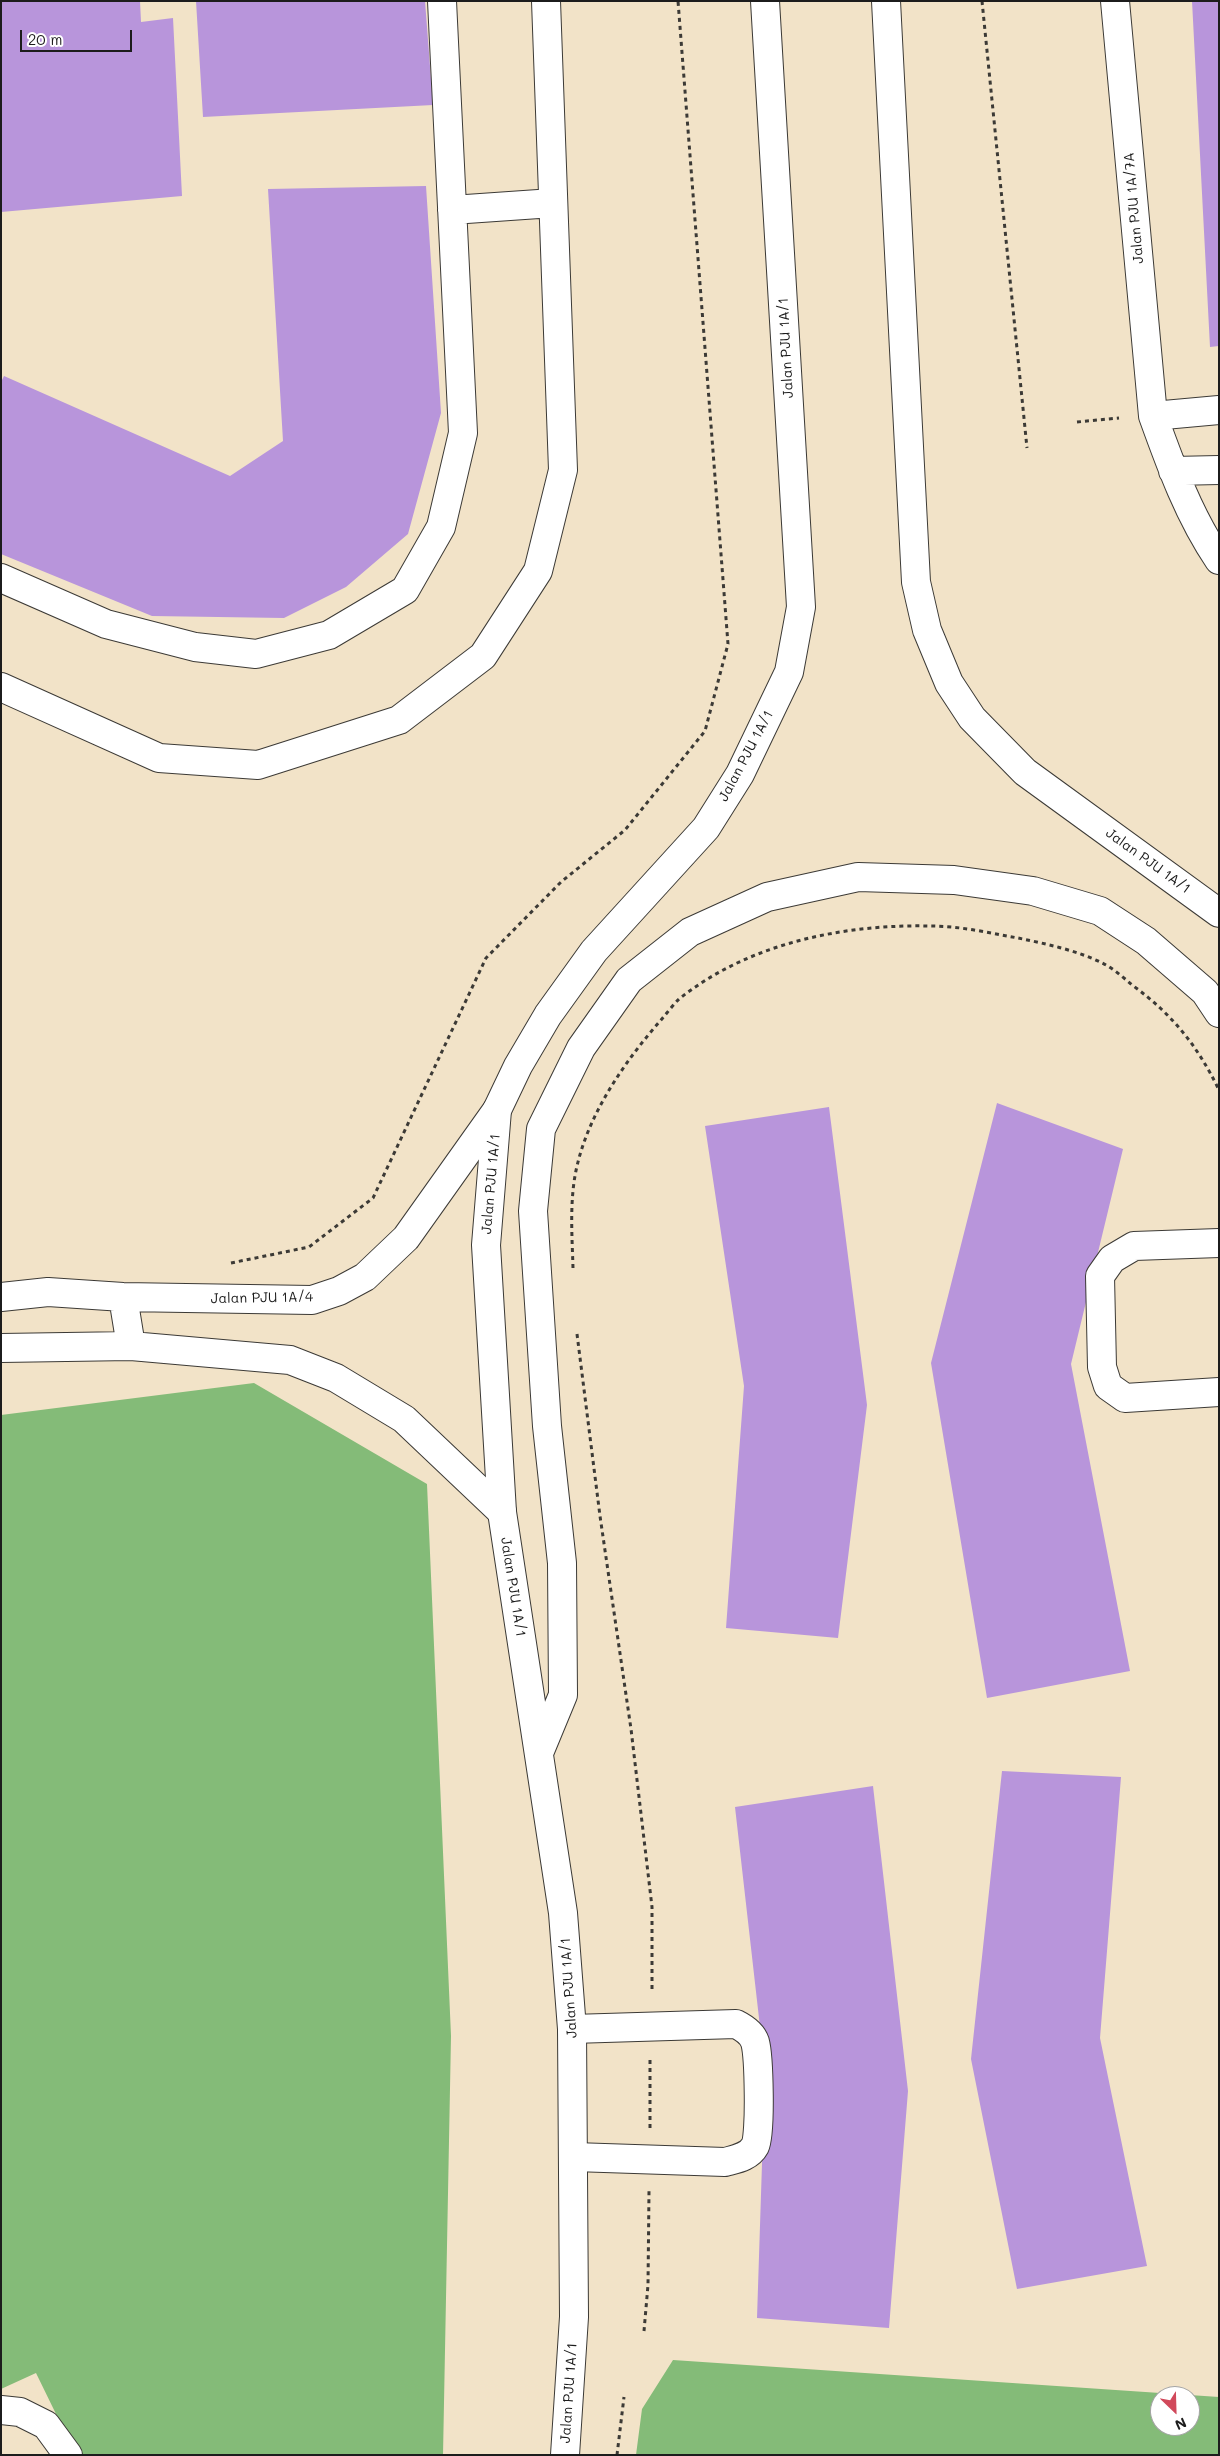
<!DOCTYPE html>
<style>
body{margin:0}
#map{position:relative;width:1220px;height:2456px;overflow:hidden;background:#f2e3c8;font-family:Mali,sans-serif}
canvas{display:block}
.frame{position:absolute;inset:0;border:2px solid #1c1c1c;pointer-events:none}
.north{position:absolute;left:1150px;top:2386px;width:50px;height:50px;box-sizing:border-box;background:#fff;border:1px solid #a4a4a4;border-radius:50%;rotate:156deg;font-size:14px;font-weight:700;line-height:20px;text-align:center;color:#1c1c1c}
.north::after{content:'';display:block;margin:auto;width:18px;height:22px;background:#d1495b;clip-path:polygon(50% 0,100% 100%,50% 72%,0 100%)}
.scale{position:absolute;left:20px;top:30px;width:112px;height:22px;box-sizing:border-box;border:2px solid #1c1c1c;border-top:0;padding-left:6px;font-size:15px;line-height:18px;white-space:nowrap;color:#1c1c1c;-webkit-text-stroke:4px #fff;paint-order:stroke}
</style>
<div id="map">
<canvas width="1220" height="2456"></canvas>
<div class="frame"></div>
<div class="north">N</div>
<div class="scale">20 m</div>
</div>
<script>
const c = document.querySelector('canvas').getContext('2d');
c.lineJoin = 'round';
function paint(path, color) {
  c.fillStyle = color;
  c.fill(path, 'evenodd');
}
function stroke(path, color, width, dash) {
  c.strokeStyle = color;
  c.lineWidth = width;
  c.lineCap = dash ? 'butt' : 'round';
  c.setLineDash(dash || []);
  c.stroke(path);
}
function label(font, color, halo, rows, align = 'center') {
  c.font = font + ' Mali,sans-serif';
  c.lineWidth = 4;
  c.setLineDash([]);
  c.textBaseline = 'middle';
  c.strokeStyle = halo;
  c.fillStyle = color;
  for (const [text, x, y, turn = 0] of rows) {
    c.save();
    c.translate(x, y);
    c.rotate((+turn || 0) * Math.PI / 180);
    c.textAlign = isNaN(turn) ? turn : align;
    if (halo) c.strokeText(text, 0, 0);
    c.fillText(text, 0, 0);
    c.restore();
  }
}
paint(new Path2D(`
 M254,1383L427,1484L451,2036L443,2455H76L36,2373L1,2389V1415Z
 M673,2360L1219,2397V2455H636L642,2409ZM1160,2396H1190V2426H1160Z`), '#84bb78');
paint(new Path2D(`
 M1,1H140L141,22L173,18L182,196L1,212Z
 M196,1H425L433,105L203,117Z
 M1192,1H1219V346L1210,347Z
 M426,186L441,413L408,534L346,587L284,618L152,616L1,554V382L4,376L230,476L283,441L268,189Z
 M997,1103L1123,1149L1071,1364L1130,1671L987,1698L931,1363Z
 M829,1107L867,1405L838,1638L726,1628L744,1386L705,1126Z
 M1002,1771L1121,1777L1100,2038L1147,2266L1017,2289L971,2059Z
 M873,1786L908,2091L889,2328L757,2318L765,2071L735,1807Z`), '#b895db');
const minor = new Path2D(`
 M1115,1L1153,416C1171,466 1189,516 1219,560
 M452,210L553,203
 M1153,416L1219,410
 M1173,471L1219,470
 M1,578L106,624L195,647L256,654L329,635L405,590L441,527L463,433L442,1
 M1,687L159,758L258,765L399,720L483,656L538,571L563,470L546,1
 M1219,1243L1134,1246L1112,1259L1100,1276L1102,1367L1108,1386L1125,1398L1219,1392
 M1,1297L48,1292L123,1297L312,1300L339,1291L365,1277L406,1238L497,1110
 M123,1297L131,1346
 M1,1348L131,1346L290,1360L336,1378L404,1419L502,1512
 M572,2029L736,2024C744,2028 752,2033 755,2042C759,2056 761,2134 755,2146C749,2157 736,2159 725,2162L574,2157
 M1,2410L20,2412L46,2425L68,2455`);
const major = new Path2D(`
 M886,1L916,582L927,630L949,683L972,718L1025,772L1219,913
 M539,1753L563,1695L562,1563L547,1426L533,1211L541,1129L581,1048L629,980L690,932L767,897L858,877L954,880L1033,891L1100,911L1146,941L1205,992L1219,1013
 M565,2455L574,2317L572,2029L563,1913L502,1512L486,1245L497,1110L518,1066L548,1015L594,951L706,828L740,774L789,672L801,607L765,1`);
stroke(minor, '#3c3a36', 30);
stroke(major, '#3c3a36', 30);
stroke(new Path2D(`
 M982,1L1027,448
 M1077,422L1119,418
 M231,1263L309,1247L373,1198L486,958L561,882L625,830L705,731L728,644L678,1
 M573,1268C572,1233 569,1196 578,1162C591,1110 626,1060 661,1020C667,1013 673,1005 679,999C749,943 844,924 931,926C960,926 990,933 1018,938C1047,944 1080,951 1106,965C1115,970 1124,978 1132,985C1172,1014 1197,1045 1219,1090
 M577,1334L600,1516L631,1729L652,1907V1993
 M650,2128V2059
 M644,2331L648,2285L649,2191
 M617,2455L624,2397`), '#3c3a36', 3, [4, 4]);
stroke(minor, '#fff', 28);
stroke(major, '#fff', 28);
label('14px', '#1c1c1c', '#fff', [
 ["Jalan PJU 1A/7A",1134,208,-95],
 ["Jalan PJU 1A/1",786,348,-93],
 ["Jalan PJU 1A/1",746,756,-62],
 ["Jalan PJU 1A/1",1148,861,36],
 ["Jalan PJU 1A/1",491,1184,-85],
 ["Jalan PJU 1A/4",262,1298,-1],
 ["Jalan PJU 1A/1",513,1587,81],
 ["Jalan PJU 1A/1",569,1988,-94],
 ["Jalan PJU 1A/1",569,2393,-86]
]);
</script>
